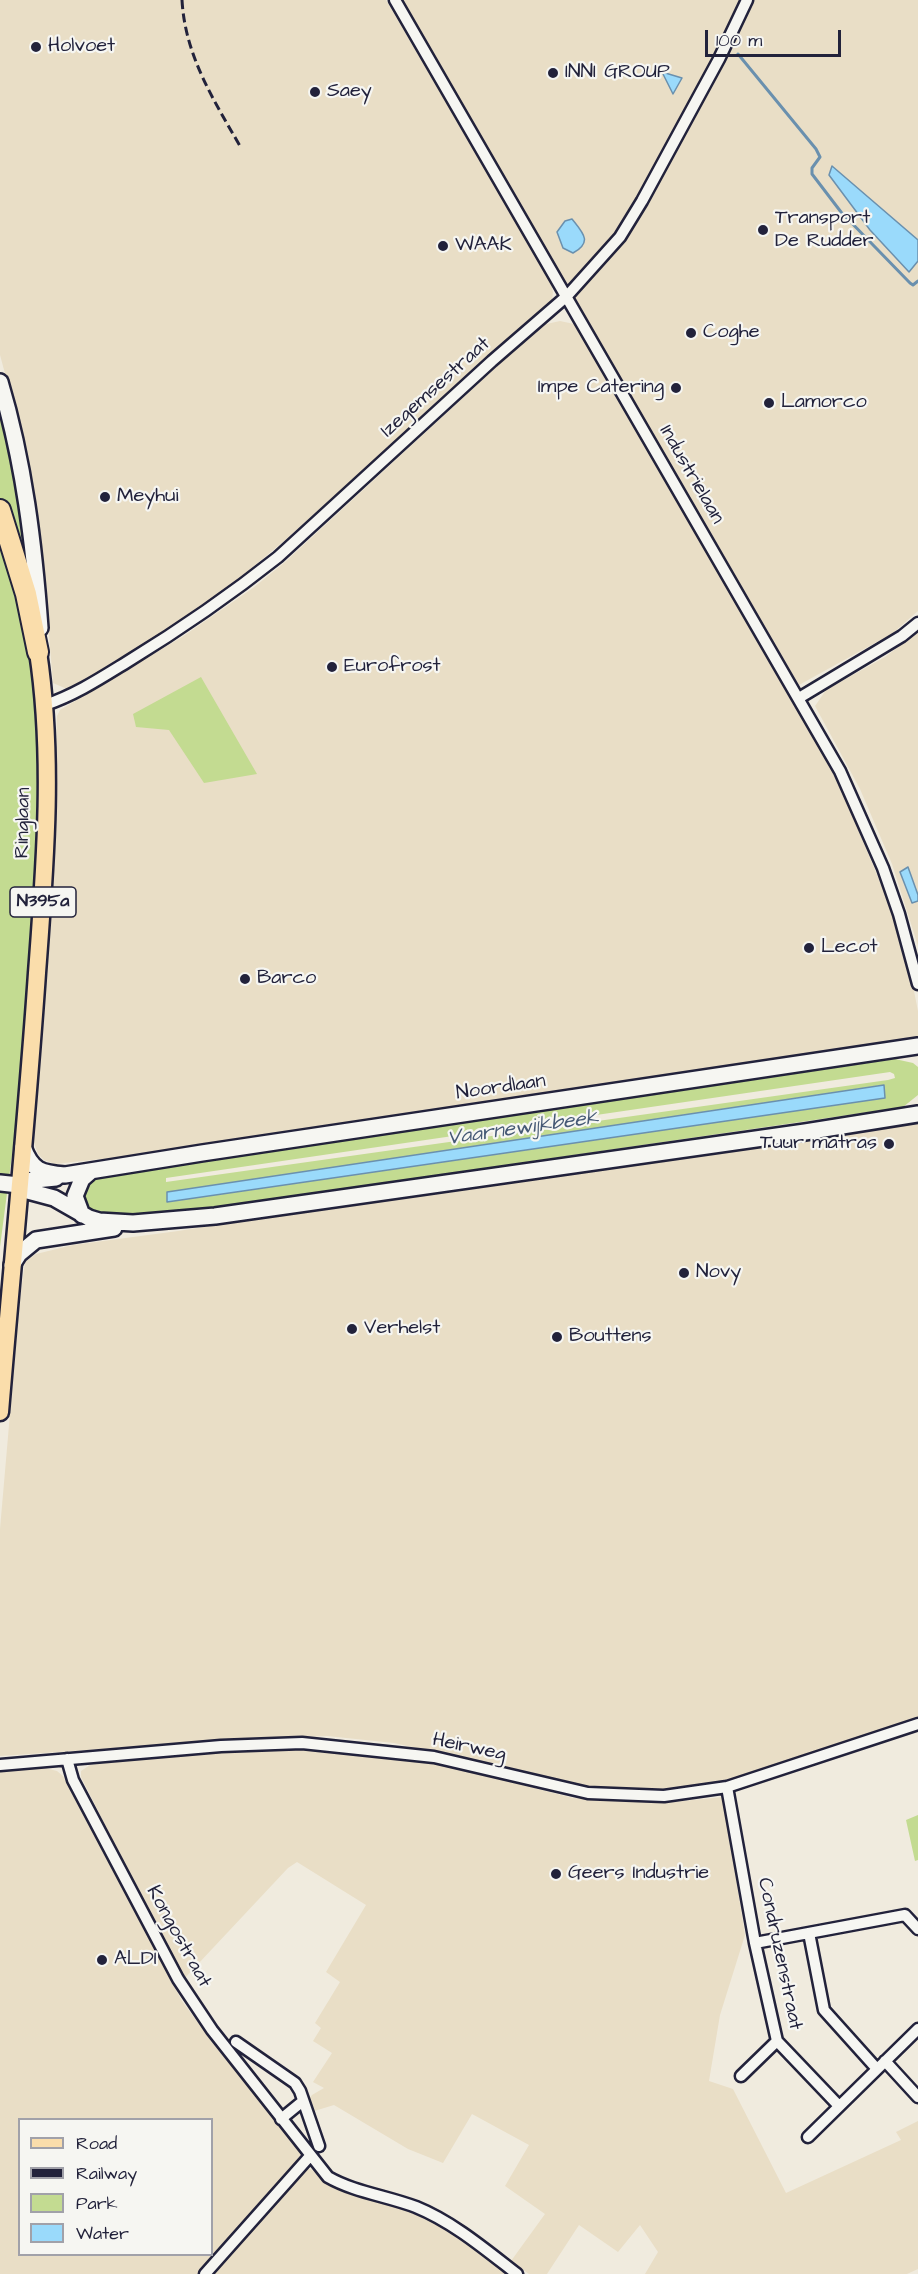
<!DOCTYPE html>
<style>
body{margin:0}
#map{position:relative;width:918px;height:2274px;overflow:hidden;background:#f0ebde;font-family:"Architects Daughter",sans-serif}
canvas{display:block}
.legend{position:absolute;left:18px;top:2118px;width:195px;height:138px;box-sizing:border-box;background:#f6f6f2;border:2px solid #a1a1a9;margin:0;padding:8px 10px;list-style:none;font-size:18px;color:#22223b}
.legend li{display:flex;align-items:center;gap:12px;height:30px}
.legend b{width:30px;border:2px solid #a1a1a9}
.scale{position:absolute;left:705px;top:30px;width:136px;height:27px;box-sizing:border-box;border:3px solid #22223b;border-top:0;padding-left:8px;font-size:18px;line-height:21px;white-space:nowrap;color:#22223b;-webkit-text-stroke:4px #f6f6f2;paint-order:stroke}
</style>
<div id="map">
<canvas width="918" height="2274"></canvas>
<ul class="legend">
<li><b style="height:8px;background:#faddab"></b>Road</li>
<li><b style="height:8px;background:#22223b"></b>Railway</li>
<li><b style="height:16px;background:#c3db91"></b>Park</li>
<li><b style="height:16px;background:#9adafb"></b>Water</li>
</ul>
<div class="scale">100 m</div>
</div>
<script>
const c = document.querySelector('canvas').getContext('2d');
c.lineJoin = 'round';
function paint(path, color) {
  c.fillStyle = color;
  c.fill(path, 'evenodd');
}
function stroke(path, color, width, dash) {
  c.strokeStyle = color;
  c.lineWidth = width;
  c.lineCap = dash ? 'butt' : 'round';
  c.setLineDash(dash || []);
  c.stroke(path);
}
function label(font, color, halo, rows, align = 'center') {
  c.font = font + ' "Architects Daughter",sans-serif';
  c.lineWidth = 4.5;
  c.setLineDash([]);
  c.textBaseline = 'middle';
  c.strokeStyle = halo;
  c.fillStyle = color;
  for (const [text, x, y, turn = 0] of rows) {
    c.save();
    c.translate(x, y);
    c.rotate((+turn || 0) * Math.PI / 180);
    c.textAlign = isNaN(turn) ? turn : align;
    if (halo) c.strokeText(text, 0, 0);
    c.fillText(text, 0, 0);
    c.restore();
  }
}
paint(new Path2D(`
 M0,0H386L550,280L553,292L552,300L284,541L206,606L78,687L67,689L53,683L41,540L23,440L0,355Z
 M401,0H918V611L893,633L799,685Z
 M560,321L574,324L582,332L825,757L842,791L890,906L912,981L918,1011V1037L914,1041L112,1161L101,1159L55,1164L44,1160L38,1154L33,1140L52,884L57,716L60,710L182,637L253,588L285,562L542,325Z
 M918,632V946L892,864L860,789L815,706L826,690L885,657Z
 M918,1119V1719L741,1778L700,1788L645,1790L591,1787L394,1743L327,1736L233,1740L0,1756V1529L20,1298L25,1262L36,1254L73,1245L178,1231L594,1166Z
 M285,1749L367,1753L432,1762L573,1798L663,1803L723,1797L745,1935L720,2015L709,2081L733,2089L786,2193L901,2140L896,2132L918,2121V2269L907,2274H645L658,2252L640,2225L618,2252L579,2225L547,2274H529L511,2261L545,2214L505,2186L529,2145L472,2114L443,2163L408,2149L334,2105L311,2112L308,2100L312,2095L324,2088L313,2082L332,2053L313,2041L321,2028L315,2023L340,1982L326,1972L366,1905L297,1862L288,1868L183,1980L81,1777V1771L90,1765L184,1754Z
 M41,1767L57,1771L63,1776L182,2001L215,2046L298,2147L301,2154L300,2159L199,2274H0V1772ZM20,2120H212V2254H20Z
 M306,2169H311L325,2182L339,2189L383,2201L426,2217L509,2274H211Z`), '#e9dec6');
paint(new Path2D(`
 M0,402L10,442L34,603L0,499Z
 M0,535L29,639L39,708L38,823L22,1078L0,1247Z
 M201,677L257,774L204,783L169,730L136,727L133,714Z
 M895,1059L913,1063L918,1067V1095L903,1107L211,1208C185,1211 99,1227 84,1204C82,1188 85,1182 100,1177ZM890,1072L894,1074L895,1078L888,1080L166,1182V1178ZM883,1085L885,1098L168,1202L167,1192Z
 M918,1815V1860L915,1861L906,1820Z`), '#c3db91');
const water = new Path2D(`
 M662,72L682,78L673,94Z
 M832,166L918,240V261L909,272L870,230L829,175Z
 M572,219C583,233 593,242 573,253L563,248L557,232L565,221Z
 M908,867L918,895V901L912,903L900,872Z
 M884,1085L885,1098L167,1202V1192Z`);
paint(water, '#9adafb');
stroke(water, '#6a90ae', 1.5);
stroke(new Path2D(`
 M738,54L816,149L820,157L812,168V174L841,212L910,283L913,285L918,281`), '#6a90ae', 3);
const street = new Path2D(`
 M395,0L840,771L883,868L899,914L918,984
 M799,698L902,636L918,623
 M45,705C75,695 101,678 127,662C181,629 229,596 278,557L492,361L567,296L620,237L642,201L719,59L747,0
 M67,1759L73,1780L178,1979L212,2030L328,2177C354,2192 387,2196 416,2207C453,2222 486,2250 517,2274
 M0,1765L221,1746L302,1743L434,1757L588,1793L664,1796L727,1787L918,1724
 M727,1787L755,1943L777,2041L839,2106
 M809,1933L824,2010L877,2069
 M755,1943L905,1915L918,1929
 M236,2042L295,2083L300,2091L319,2146
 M885,2061L918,2097
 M741,2076L777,2041
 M281,2119L303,2101
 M808,2137L918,2029
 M205,2274L310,2156`);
const secondary = new Path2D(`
 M0,382C24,462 34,545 40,628
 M23,1147C32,1171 41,1173 65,1175L202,1153L918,1046
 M0,1183L19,1185L25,1181L56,1178
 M19,1185L24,1190L54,1198L89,1218L99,1221L133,1223L215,1216L805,1132L918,1114
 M82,1215L75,1196L82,1179L90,1172
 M12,1265L19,1254L36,1240L114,1228`);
const primary = new Path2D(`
 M0,1412C12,1266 27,1120 37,973C45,866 54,758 38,652`);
const highway = new Path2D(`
 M0,510L26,594L38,652`);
stroke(street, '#22223b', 15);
stroke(secondary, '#22223b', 20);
stroke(primary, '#22223b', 21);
stroke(highway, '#22223b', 24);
stroke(street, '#f6f6f2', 10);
stroke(secondary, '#f6f6f2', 15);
stroke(primary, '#faddab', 16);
stroke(highway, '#faddab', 20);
stroke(new Path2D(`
 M182,0C185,55 213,99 240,146`), '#22223b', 3, [9, 4.5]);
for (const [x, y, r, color] of [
 [36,47,6,"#22223b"],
 [553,73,6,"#22223b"],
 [315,92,6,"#22223b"],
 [763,230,6,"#22223b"],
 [443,246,6,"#22223b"],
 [691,333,6,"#22223b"],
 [676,388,6,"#22223b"],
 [769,403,6,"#22223b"],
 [105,497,6,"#22223b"],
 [332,667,6,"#22223b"],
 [809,948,6,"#22223b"],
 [245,979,6,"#22223b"],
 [889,1144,6,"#22223b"],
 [684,1273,6,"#22223b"],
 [352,1329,6,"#22223b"],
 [557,1337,6,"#22223b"],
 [556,1874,6,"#22223b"],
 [102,1960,6,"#22223b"]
]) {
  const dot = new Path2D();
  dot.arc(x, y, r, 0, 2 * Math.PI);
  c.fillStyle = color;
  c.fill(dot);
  stroke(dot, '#f6f6f2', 2);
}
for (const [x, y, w] of [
 [43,902,66]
]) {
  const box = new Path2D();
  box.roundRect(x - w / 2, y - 15, w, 30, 4.5);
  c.fillStyle = '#f6f6f2';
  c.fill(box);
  stroke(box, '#22223b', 1.5);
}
label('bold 18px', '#22223b', null, [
 ["N395a",43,902]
]);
label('20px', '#22223b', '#f6f6f2', [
 ["Holvoet",48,47],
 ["INNI GROUP",565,73],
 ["Saey",327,92],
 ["Transport",775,219],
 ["De Rudder",775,242],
 ["WAAK",455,246],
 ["Coghe",703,333],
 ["Impe Catering",664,388,"right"],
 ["Lamorco",781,403],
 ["Meyhui",117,497],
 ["Eurofrost",344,667],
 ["Lecot",821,948],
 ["Barco",257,979],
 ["Tuur matras",877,1144,"right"],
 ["Novy",696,1273],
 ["Verhelst",364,1329],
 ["Bouttens",569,1337],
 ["Geers Industrie",568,1874],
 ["ALDI",114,1960]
], 'left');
label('20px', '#22223b', '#f6f6f2', [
 ["Izegemsestraat",436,388,-42],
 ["Industrielaan",691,475,60],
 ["Ringlaan",24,823,-89],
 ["Noordlaan",501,1088,-8],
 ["Heirweg",469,1748,12],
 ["Kongostraat",178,1937,61],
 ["Condruzenstraat",779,1954,78]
]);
label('italic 21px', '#465975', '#f6f6f2', [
 ["Vaarnewijkbeek",523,1129,-8]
]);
</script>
